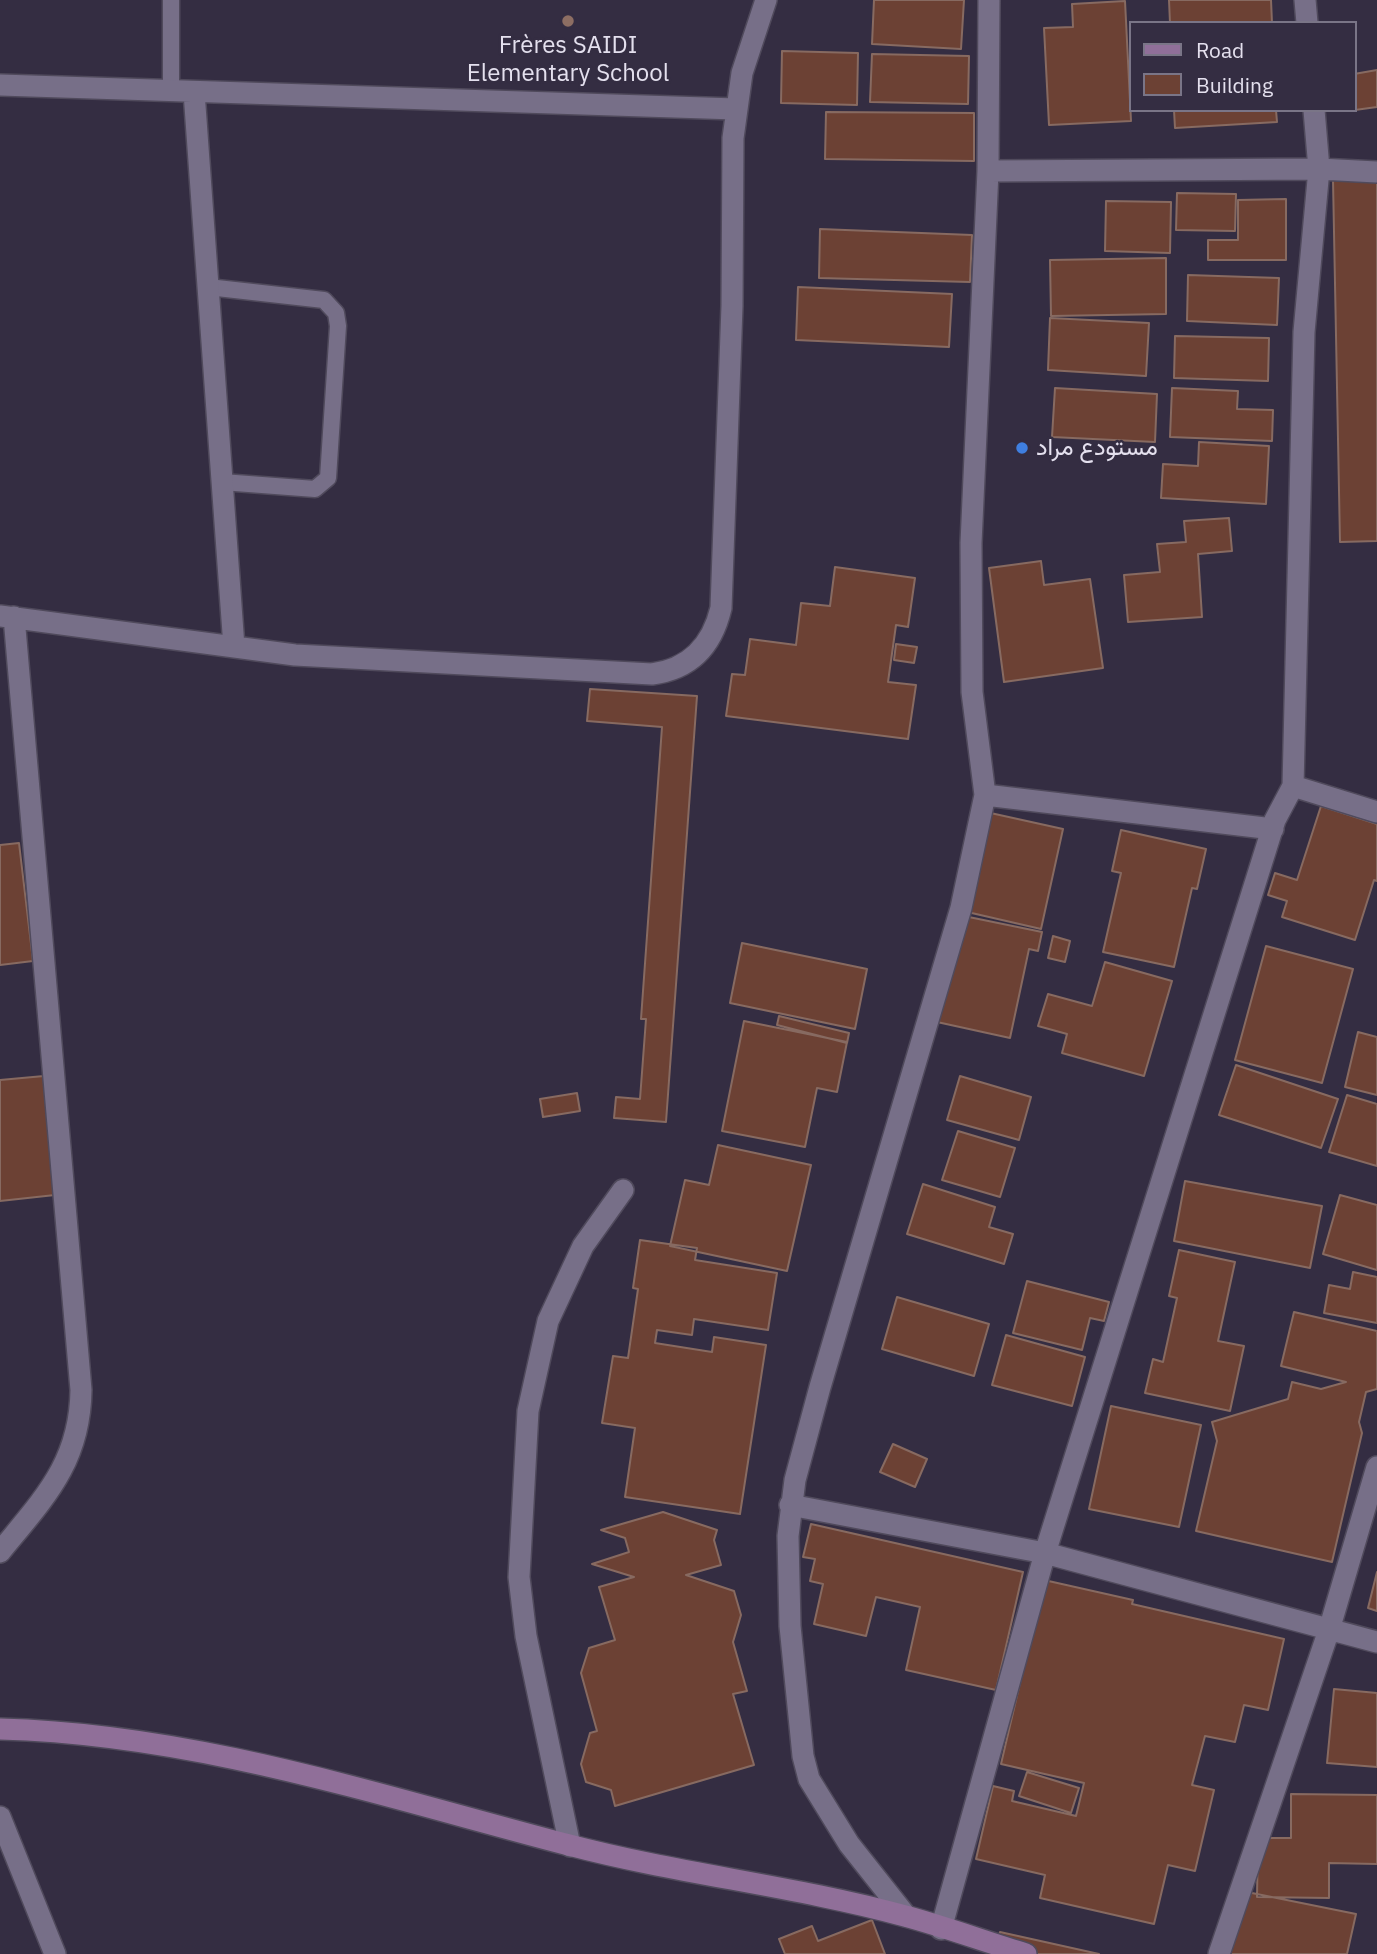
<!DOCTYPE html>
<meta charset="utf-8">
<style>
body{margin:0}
#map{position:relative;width:1377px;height:1954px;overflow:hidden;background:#342d42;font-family:"IBM Plex Sans",sans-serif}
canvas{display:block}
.legend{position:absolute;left:1129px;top:21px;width:228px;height:91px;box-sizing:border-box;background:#342d42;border:2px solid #7a7587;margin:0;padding:9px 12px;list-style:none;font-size:21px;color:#e4e0ee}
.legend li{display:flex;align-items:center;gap:14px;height:35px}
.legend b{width:35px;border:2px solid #7a7587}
</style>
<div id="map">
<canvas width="1377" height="1954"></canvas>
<ul class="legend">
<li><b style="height:9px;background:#906f99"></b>Road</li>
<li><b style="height:19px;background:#6c4134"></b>Building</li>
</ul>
</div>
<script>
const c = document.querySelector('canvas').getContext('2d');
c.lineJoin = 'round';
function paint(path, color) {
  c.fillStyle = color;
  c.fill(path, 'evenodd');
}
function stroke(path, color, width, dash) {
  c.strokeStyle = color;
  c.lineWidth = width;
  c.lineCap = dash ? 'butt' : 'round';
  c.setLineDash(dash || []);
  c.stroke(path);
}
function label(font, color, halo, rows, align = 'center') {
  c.font = font + ' "IBM Plex Sans",Vazirmatn,sans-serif';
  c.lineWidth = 5;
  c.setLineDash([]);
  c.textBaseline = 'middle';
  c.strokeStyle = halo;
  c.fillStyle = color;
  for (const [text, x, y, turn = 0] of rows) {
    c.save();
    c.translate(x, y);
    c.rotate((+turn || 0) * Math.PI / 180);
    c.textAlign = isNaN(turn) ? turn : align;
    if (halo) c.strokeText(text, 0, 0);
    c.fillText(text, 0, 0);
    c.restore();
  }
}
const building = new Path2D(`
 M874,0H964L961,49L872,44Z
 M1169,0H1271L1272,23H1170Z
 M1125,1L1131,121L1049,125L1044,28L1073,27L1072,4Z
 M782,51L858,53L857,105L781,103Z
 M872,54L969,56L968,104L870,102Z
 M1377,70V107L1355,110L1354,74Z
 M1174,110H1276L1277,122L1175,128Z
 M826,112L974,113V161L825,159Z
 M1377,179V541L1340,542L1333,180Z
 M1177,193L1236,194L1235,231L1176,230Z
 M1286,199V260H1208V240H1238V200Z
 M1106,201L1171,202L1170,253L1105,251Z
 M820,229L972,235L970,282L819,278Z
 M1166,258V314L1051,316L1050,260Z
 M1188,275L1279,278L1277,325L1187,321Z
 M798,287L952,294L949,347L796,340Z
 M1050,318L1149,323L1146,376L1048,370Z
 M1175,336L1269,338L1268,381L1174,378Z
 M1055,388L1157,394L1155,442L1052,437Z
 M1172,388L1238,391L1237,409L1273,410L1272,441L1170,437Z
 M1199,442L1269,446L1266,504L1161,498L1163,464L1198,466Z
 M1229,518L1232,551L1198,554L1202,617L1128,622L1124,575L1160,572L1157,544L1186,542L1184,521Z
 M1041,561L1044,585L1090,579L1103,668L1004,682L989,568Z
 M835,567L915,578L908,627L896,625L888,682L916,685L908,739L726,716L732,674L745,675L750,639L796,645L801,603L830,606Z
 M896,644L917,647L914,663L894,660Z
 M590,689L697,696L666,1122L614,1118L616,1097L640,1099L646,1019H641L662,727L587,721Z
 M1321,806L1377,824V881L1374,880L1355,940L1282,917L1287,901L1268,895L1275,873L1297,880Z
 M986,812L1063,829L1041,929L963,911Z
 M1121,830L1206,849L1197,889L1192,888L1174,967L1103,952L1121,873L1112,871Z
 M19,843L33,961L0,965V845Z
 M959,915L1042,932L1038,951L1029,949L1010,1038L937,1022Z
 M1053,936L1070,941L1065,962L1048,958Z
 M742,943L867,969L855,1029L730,1003Z
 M1266,946L1353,969L1322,1083L1235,1060Z
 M1105,962L1172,981L1144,1076L1062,1053L1067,1034L1038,1026L1048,994L1092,1006Z
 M779,1016L849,1033L847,1043L777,1025Z
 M744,1021L847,1042L837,1092L817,1088L805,1147L722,1131Z
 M1358,1032L1377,1037V1095L1345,1087Z
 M1236,1065L1338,1099L1321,1148L1219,1115Z
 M44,1076L55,1195L0,1201V1080Z
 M960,1076L1031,1097L1019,1140L947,1120Z
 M577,1093L580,1111L543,1117L540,1099Z
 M1347,1095L1377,1104V1166L1329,1152Z
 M958,1131L1015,1148L1000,1197L942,1180Z
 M718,1145L811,1165L787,1271L670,1246L685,1180L709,1185Z
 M1185,1181L1322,1206L1310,1268L1174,1241Z
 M923,1184L995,1207L989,1227L1013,1234L1004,1264L907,1234Z
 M1340,1195L1377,1205V1270L1323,1254Z
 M640,1240L697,1248L695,1260L777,1273L768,1330L694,1319L692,1335L657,1330L655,1343L712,1352L714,1337L766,1345L740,1514L625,1497L635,1428L602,1423L613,1356L628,1358L638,1289L633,1288Z
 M1179,1250L1235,1262L1218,1341L1244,1346L1230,1411L1145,1393L1153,1359L1163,1362L1177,1298L1169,1296Z
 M1353,1272L1377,1277V1323L1324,1313L1329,1285L1350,1289Z
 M1027,1281L1109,1302L1104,1321L1090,1318L1082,1350L1013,1333Z
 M897,1297L989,1324L974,1376L882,1349Z
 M1294,1312L1377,1331V1389L1366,1392L1359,1422L1362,1433L1332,1562L1196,1531L1217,1441L1212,1422L1288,1399L1292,1382L1321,1389L1346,1382L1281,1366Z
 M1006,1335L1085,1357L1072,1406L992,1385Z
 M1111,1406L1201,1425L1179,1527L1089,1509Z
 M893,1444L927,1459L915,1487L880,1472Z
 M663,1512L717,1530L714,1540L721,1565L686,1575L734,1591L741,1615L733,1642L747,1691L733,1694L754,1765L615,1806L611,1790L586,1782L581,1764L590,1733L597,1731L581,1673L589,1648L615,1640L599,1587L634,1577L592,1564L629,1552L625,1538L601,1530Z
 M811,1524L1023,1572L996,1690L906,1670L920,1607L876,1597L866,1636L814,1624L823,1584L810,1581L815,1559L803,1557Z
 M1377,1572V1611L1368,1608Z
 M1044,1580L1133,1600L1132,1604L1284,1639L1268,1710L1244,1705L1235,1742L1205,1736L1192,1785L1214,1790L1195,1871L1168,1865L1154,1924L1040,1898L1045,1875L976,1859L993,1786L1014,1791L1012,1801L1076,1816L1084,1783L1001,1764Z
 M1334,1689L1377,1693V1767L1327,1763Z
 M1027,1772L1079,1788L1071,1813L1019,1796Z
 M1291,1794L1377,1795V1864L1329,1863V1898L1257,1897L1258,1838H1291Z
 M1242,1891L1356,1914L1347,1954H1229Z
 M872,1920L885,1954H785L779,1939L812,1926L818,1941Z
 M1000,1932L1099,1954H995Z`);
paint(building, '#6c4134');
stroke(building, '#876a61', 2);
const lane = new Path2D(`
 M171,0V91
 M208,287L324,300L336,313L338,326L328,478L315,489L222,482`);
const street = new Path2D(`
 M1305,0L1307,23
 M0,85L736,109
 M194,92L234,647
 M988,171L1319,169L1377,172
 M0,616L295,655L652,674C690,669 712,646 721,608L732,306L733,138L742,73L766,0
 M1293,786L1377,812
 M985,795L1273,829
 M790,1505L1045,1553L1377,1642
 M0,1552C44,1498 80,1463 81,1390L14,617
 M0,1817L55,1954
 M570,1846L526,1636L519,1577L528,1411L548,1321L583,1246L623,1190
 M906,1916L849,1844L809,1779L803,1756L790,1626L788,1536L795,1480L820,1387L961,908L985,795L972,692L971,543L988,171L989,0
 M941,1929L1045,1553L1275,820L1293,786L1304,332L1319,169L1314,110
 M1219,1954L1329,1630L1377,1467`);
const secondary = new Path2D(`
 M0,1729C196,1734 381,1796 569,1845C679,1874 795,1886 905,1916C946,1927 986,1942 1026,1954`);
stroke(lane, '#504a5c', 19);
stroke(street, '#504a5c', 24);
stroke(secondary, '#504a5c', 24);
stroke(lane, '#776f88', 16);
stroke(street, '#776f88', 21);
stroke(secondary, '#906f99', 21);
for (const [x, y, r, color] of [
 [568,21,7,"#8d6e63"],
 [1022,448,7,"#3f7fe0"]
]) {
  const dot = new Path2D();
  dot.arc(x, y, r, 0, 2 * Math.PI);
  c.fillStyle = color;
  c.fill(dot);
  stroke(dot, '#342d42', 2.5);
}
label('24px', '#e4e0ee', '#342d42', [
 ["Frères SAIDI",568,46],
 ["Elementary School",568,74],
 ["مستودع مراد",1036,448,"left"]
]);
</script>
